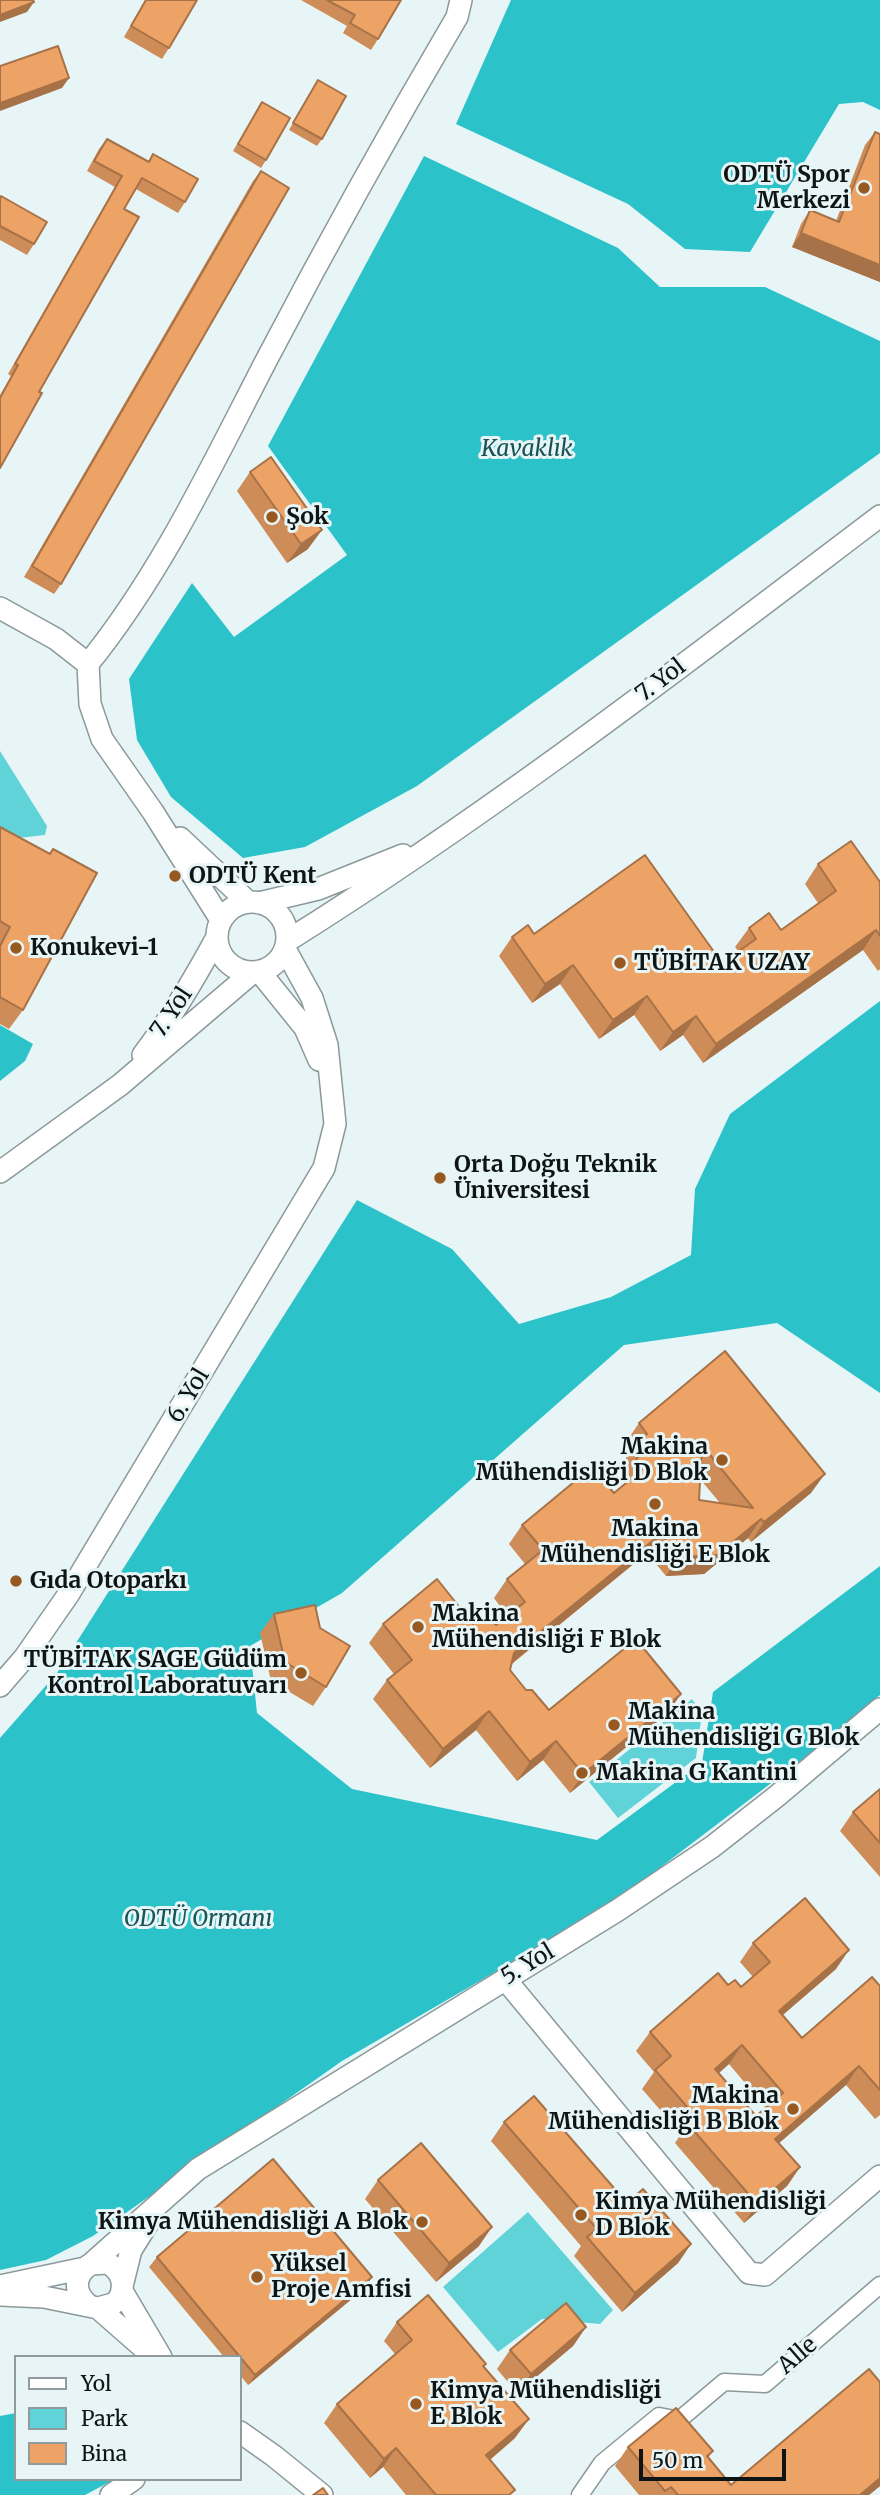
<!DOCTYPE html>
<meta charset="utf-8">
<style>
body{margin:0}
#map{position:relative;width:880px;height:2495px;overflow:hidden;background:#e7f5f6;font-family:Merriweather,serif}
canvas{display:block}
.legend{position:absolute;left:14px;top:2355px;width:228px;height:126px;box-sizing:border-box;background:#e7f5f6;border:2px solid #919b9c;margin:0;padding:9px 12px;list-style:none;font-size:21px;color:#0f1414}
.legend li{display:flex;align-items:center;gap:14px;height:35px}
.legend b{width:35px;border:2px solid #919b9c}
.scale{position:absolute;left:639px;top:2449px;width:147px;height:32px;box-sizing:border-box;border:4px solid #0f1414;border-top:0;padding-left:9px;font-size:21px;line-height:24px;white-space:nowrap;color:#0f1414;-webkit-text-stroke:5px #e7f5f6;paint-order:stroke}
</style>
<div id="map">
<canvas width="880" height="2495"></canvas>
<ul class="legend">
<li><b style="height:9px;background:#fff"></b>Yol</li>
<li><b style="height:19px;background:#60d3d8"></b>Park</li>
<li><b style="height:19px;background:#eea366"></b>Bina</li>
</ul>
<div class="scale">50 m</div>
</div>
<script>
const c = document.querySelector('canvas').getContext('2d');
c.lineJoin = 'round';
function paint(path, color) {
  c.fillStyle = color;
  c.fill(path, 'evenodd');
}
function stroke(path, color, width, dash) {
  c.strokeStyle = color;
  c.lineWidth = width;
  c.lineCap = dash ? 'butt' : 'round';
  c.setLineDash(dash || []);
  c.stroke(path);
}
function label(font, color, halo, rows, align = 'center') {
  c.font = font + ' Merriweather,serif';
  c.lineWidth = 6;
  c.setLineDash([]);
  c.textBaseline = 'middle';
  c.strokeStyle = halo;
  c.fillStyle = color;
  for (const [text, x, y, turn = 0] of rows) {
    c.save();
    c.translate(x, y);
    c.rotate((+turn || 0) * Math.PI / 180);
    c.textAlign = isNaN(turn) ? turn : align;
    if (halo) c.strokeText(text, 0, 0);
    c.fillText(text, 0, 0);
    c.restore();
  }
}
paint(new Path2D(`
 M0,751L47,826L45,835L18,838L0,835Z
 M692,1699L702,1713L696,1758L618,1818L589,1782Z
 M528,2212L613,2310L600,2324L542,2319L498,2352L443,2287Z`), '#60d3d8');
paint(new Path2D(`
 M511,0H880V110L863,102L839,104L750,252L685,249L628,204L456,124Z
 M424,156L618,248L660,287H765L880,341V453L417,786L305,847L243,858L171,797L137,740L129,679L192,583L234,637L347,555L268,446Z
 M880,1001V1393L777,1323L624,1345L342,1593L250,1646L257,1713L352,1789L597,1840L702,1763L713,1692L880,1566V1695L812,1752L632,1889L490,1975L342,2061L93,2236L46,2260L0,2270V1738L57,1673L357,1200L452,1249L519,1324L611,1297L691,1255L695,1189L730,1114Z
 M0,1025L33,1044L25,1061L0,1081Z
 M16,2413V2479H115L85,2495H0V2416Z`), '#2cc2c9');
const pedestrian = new Path2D(`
 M580,2495L602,2463L659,2416L679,2420L724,2382L765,2384L880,2285`);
const minor = new Path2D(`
 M0,608L56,639L88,664
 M180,838L248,902
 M217 937a35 35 0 1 1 70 0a35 35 0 1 1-70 0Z
 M259,903L318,889L403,855
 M221,920L153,812L102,739L90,704L88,664C162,573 213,463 267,359C327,244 391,129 457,17L461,0
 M287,941C493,812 686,663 880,516
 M259,971L305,1028L319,1060
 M143,1055C171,1018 195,978 217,937
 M0,1172L120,1085L253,972
 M0,1686L25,1657L68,1595L324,1168L335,1124L327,1045L312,998L285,949
 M505,1979L749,2273L765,2275L880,2176
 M91,2264L198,2169L618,1910L712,1847L777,1796L880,1709
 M123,2282L131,2250L148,2223
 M0,2286L85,2268
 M122,2291L161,2357
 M0,2295L44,2297L98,2308L113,2304L119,2299C126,2284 122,2272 108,2263L91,2264C73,2275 73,2294 90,2306
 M98,2308L154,2357
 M240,2432L274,2456L322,2495
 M111,2495L134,2479`);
stroke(pedestrian, '#8c999a', 19);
stroke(minor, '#8c999a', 24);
stroke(pedestrian, '#fff', 16);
stroke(minor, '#fff', 21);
paint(new Path2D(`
 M145,0H197L169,48L162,59L124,37Z
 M301,0H401L378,39L371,50L343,33L347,26Z
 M318,80L322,139L317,146L289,130Z
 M262,102L266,160L261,168L233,151Z
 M875,132L880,134V282L792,247L801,224L810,210L836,221L865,145Z
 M107,139L148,162L153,154L185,202L178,213L136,189L124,209L39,392L0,468V395L11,376L8,374L115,187L87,171L99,149Z
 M261,171L61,584L54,594L24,577L253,181Z
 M0,198L34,244L27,255L0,240Z
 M250,472L308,549L287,563L237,491Z
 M0,827L49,853L53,849L23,1010L9,1029L0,1024Z
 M818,864L880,882V969L878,971L863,950L703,1063L683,1035L660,1051L634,1015L599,1039L560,984L532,1003L499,956L512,937L534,934L722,963L739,952L735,947L749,928L781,930L818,903L805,884Z
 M725,1351L811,1493L751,1542L748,1538L704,1574L666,1576L647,1553L512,1664L510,1670L526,1690L549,1710L668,1713L570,1793L543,1760L517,1781L476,1730L430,1768L373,1699L387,1680L394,1674L369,1643L383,1624H473L496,1625L507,1616L494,1598L507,1579L525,1564L509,1544L522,1525L614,1493L626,1483L622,1478L629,1469L624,1461L631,1450L626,1442L639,1423ZM700,1479L720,1503L699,1500Z
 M274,1614L326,1687L313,1706L271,1681L260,1633Z
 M880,1789V1877L840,1831L853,1812Z
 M753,1943L836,1969L783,2015L802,2038L880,1986V2115L875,2119L846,2085L779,2143L800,2167L787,2186L744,2223L675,2143L681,2134L642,2089L654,2072L636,2051L650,2032L728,1985L741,1987L753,1977L740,1962ZM729,2064L766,2108L756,2116L719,2073Z
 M504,2122L627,2203L691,2244L678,2263L622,2312L574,2256L581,2246L491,2141Z
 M378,2180L479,2246L436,2282L365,2199Z
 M157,2257L372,2277L365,2288L248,2385L240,2375V2357H224L149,2267Z
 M397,2322L484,2367L515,2438L490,2460L511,2495H406L383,2467L370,2478L324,2423L337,2404L395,2354L384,2341Z
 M586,2327L573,2346L517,2393L497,2369L510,2350Z
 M880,2382V2486L869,2495H639L615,2466L628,2447L713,2451L708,2458L731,2485Z`), '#cd8c58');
paint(new Path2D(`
 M34,2L27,12L0,22V15Z
 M69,78L62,88L0,111V103Z
 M801,233L880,265V282L792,247Z
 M322,530L308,549L287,563L301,544Z
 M876,930L863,950L703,1063L716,1044Z
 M573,965L560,984L532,1003L545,984Z
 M647,996L634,1015L599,1039L613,1020Z
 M696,1016L683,1035L660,1051L673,1032Z
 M825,1474L811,1493L751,1542L764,1522Z
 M761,1519L748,1538L704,1574L666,1576L679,1557Z
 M661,1534L647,1553L501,1672L514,1653Z
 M681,1694L668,1713L570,1793L583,1774Z
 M489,1711L476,1730L430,1768L443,1749Z
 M556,1741L543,1760L517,1781L530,1762Z
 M849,1950L836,1969L765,2030L779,2011Z
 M742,2045L729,2064L702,2088L715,2069Z
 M859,2066L846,2085L762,2158L775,2139Z
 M800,2167L787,2186L744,2223L757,2204Z
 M492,2227L479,2246L436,2282L449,2263Z
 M691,2244L678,2263L622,2312L635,2293Z
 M372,2277L365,2288L248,2385L255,2375Z
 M586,2327L573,2346L517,2393L531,2374Z
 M529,2419L515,2438L473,2474L486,2455Z
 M396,2448L383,2467L370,2478L384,2459Z
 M880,2478V2486L869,2495H860Z`), '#a77247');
const building = new Path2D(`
 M0,0H33L34,2L0,15Z
 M146,0H197L169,48L131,26Z
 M327,0H401L378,39L350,23L355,15Z
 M58,46L69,78L0,103V66Z
 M318,80L346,96L322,139L293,123Z
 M262,102L290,118L266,160L238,144Z
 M875,132L880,134V265L801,233L810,210L839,222Z
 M107,139L149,162L153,154L198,179L185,202L142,178L124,209L139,217L39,392L42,393L0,468V398L18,365L15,364L122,176L94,161Z
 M261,171L289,188L61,584L32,566Z
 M1,196L47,222L34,244L0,226V199Z
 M271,457L322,530L301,544L250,472Z
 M0,827L50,854L53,849L97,873L23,1010L0,997V946L10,927L0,921Z
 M851,841L880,882V936L876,930L716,1044L696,1016L673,1032L647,996L613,1020L573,965L545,984L512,937L528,925L534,934L645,855L722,963L756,939L749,928L769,913L781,930L836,891L818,864Z
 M725,1351L825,1474L764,1522L761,1519L717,1555L679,1557L661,1534L514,1653L510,1670L526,1690H532L549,1710L636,1639L681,1694L583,1774L556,1741L530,1762L489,1711L443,1749L387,1680L412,1660L383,1624L437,1579L473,1624L486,1613L496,1625L525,1602L507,1579L543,1550L522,1525L592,1467L614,1493L643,1469L636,1459L644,1452L637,1442L647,1434L639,1423ZM702,1445L753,1508L699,1500Z
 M315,1605L320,1628L350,1646L326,1687L285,1662L274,1614Z
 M880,1789V1843L853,1812Z
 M805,1898L849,1950L779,2011L802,2038L872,1977L880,1986V2090L859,2066L775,2139L800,2167L757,2204L688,2124L696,2117L655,2070L671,2056L650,2032L718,1973L728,1985L735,1980L741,1987L770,1962L753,1943ZM742,2045L783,2093L756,2116L715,2069Z
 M534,2096L627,2203L643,2189L691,2244L635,2293L587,2237L597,2229L504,2122Z
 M421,2143L492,2227L449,2263L378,2180Z
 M273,2159L372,2277L255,2375L157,2257Z
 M428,2295L486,2364L483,2366L529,2419L486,2455L515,2490L509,2495H436L396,2448L384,2459L337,2404L412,2340L397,2322Z
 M566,2303L586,2327L531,2374L510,2350Z
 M869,2369L880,2382V2478L860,2495H678L671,2487L665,2491L628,2447L676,2408L713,2451L707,2456L731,2485Z
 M323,2488L328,2495H313Z`);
paint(building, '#eea366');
stroke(building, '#a77247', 2);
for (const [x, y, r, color] of [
 [864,188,7,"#985920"],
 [272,517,7,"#985920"],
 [175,876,7,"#985920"],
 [16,948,7,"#985920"],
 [620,963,7,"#985920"],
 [440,1178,7,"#985920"],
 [722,1460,7,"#985920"],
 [655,1504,7,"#985920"],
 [16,1581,7,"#985920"],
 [418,1627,7,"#985920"],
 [301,1673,7,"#985920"],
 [614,1725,7,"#985920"],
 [582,1773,7,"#985920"],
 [793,2109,7,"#985920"],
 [581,2215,7,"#985920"],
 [422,2222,7,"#985920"],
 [257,2277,7,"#985920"],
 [416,2404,7,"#985920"]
]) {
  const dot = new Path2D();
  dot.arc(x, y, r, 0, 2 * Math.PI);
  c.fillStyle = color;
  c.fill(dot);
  stroke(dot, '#e7f5f6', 2.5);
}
label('bold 23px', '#0f1414', '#e7f5f6', [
 ["ODTÜ Spor",850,175,"right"],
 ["Merkezi",850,201,"right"],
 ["Şok",286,517],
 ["ODTÜ Kent",189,876],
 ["Konukevi-1",30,948],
 ["TÜBİTAK UZAY",634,963],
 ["Orta Doğu Teknik",454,1165],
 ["Üniversitesi",454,1191],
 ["Makina",708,1447,"right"],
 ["Mühendisliği D Blok",708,1473,"right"],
 ["Makina",655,1529,"center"],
 ["Mühendisliği E Blok",655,1555,"center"],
 ["Gıda Otoparkı",30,1581],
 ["Makina",432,1614],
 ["Mühendisliği F Blok",432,1640],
 ["TÜBİTAK SAGE Güdüm",287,1660,"right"],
 ["Kontrol Laboratuvarı",287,1686,"right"],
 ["Makina",628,1712],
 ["Mühendisliği G Blok",628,1738],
 ["Makina G Kantini",596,1773],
 ["Makina",779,2096,"right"],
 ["Mühendisliği B Blok",779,2122,"right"],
 ["Kimya Mühendisliği",595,2202],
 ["D Blok",595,2228],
 ["Kimya Mühendisliği A Blok",408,2222,"right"],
 ["Yüksel",271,2264],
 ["Proje Amfisi",271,2290],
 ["Kimya Mühendisliği",430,2391],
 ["E Blok",430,2417]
], 'left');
label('italic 23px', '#185356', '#e7f5f6', [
 ["Kavaklık",527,449],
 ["ODTÜ Ormanı",198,1919]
]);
label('23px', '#0f1414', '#e7f5f6', [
 ["7. Yol",661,681,-37],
 ["7. Yol",172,1013,-56],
 ["6. Yol",189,1396,-59],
 ["5. Yol",528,1965,-31],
 ["Alle",798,2356,-41]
]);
</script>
